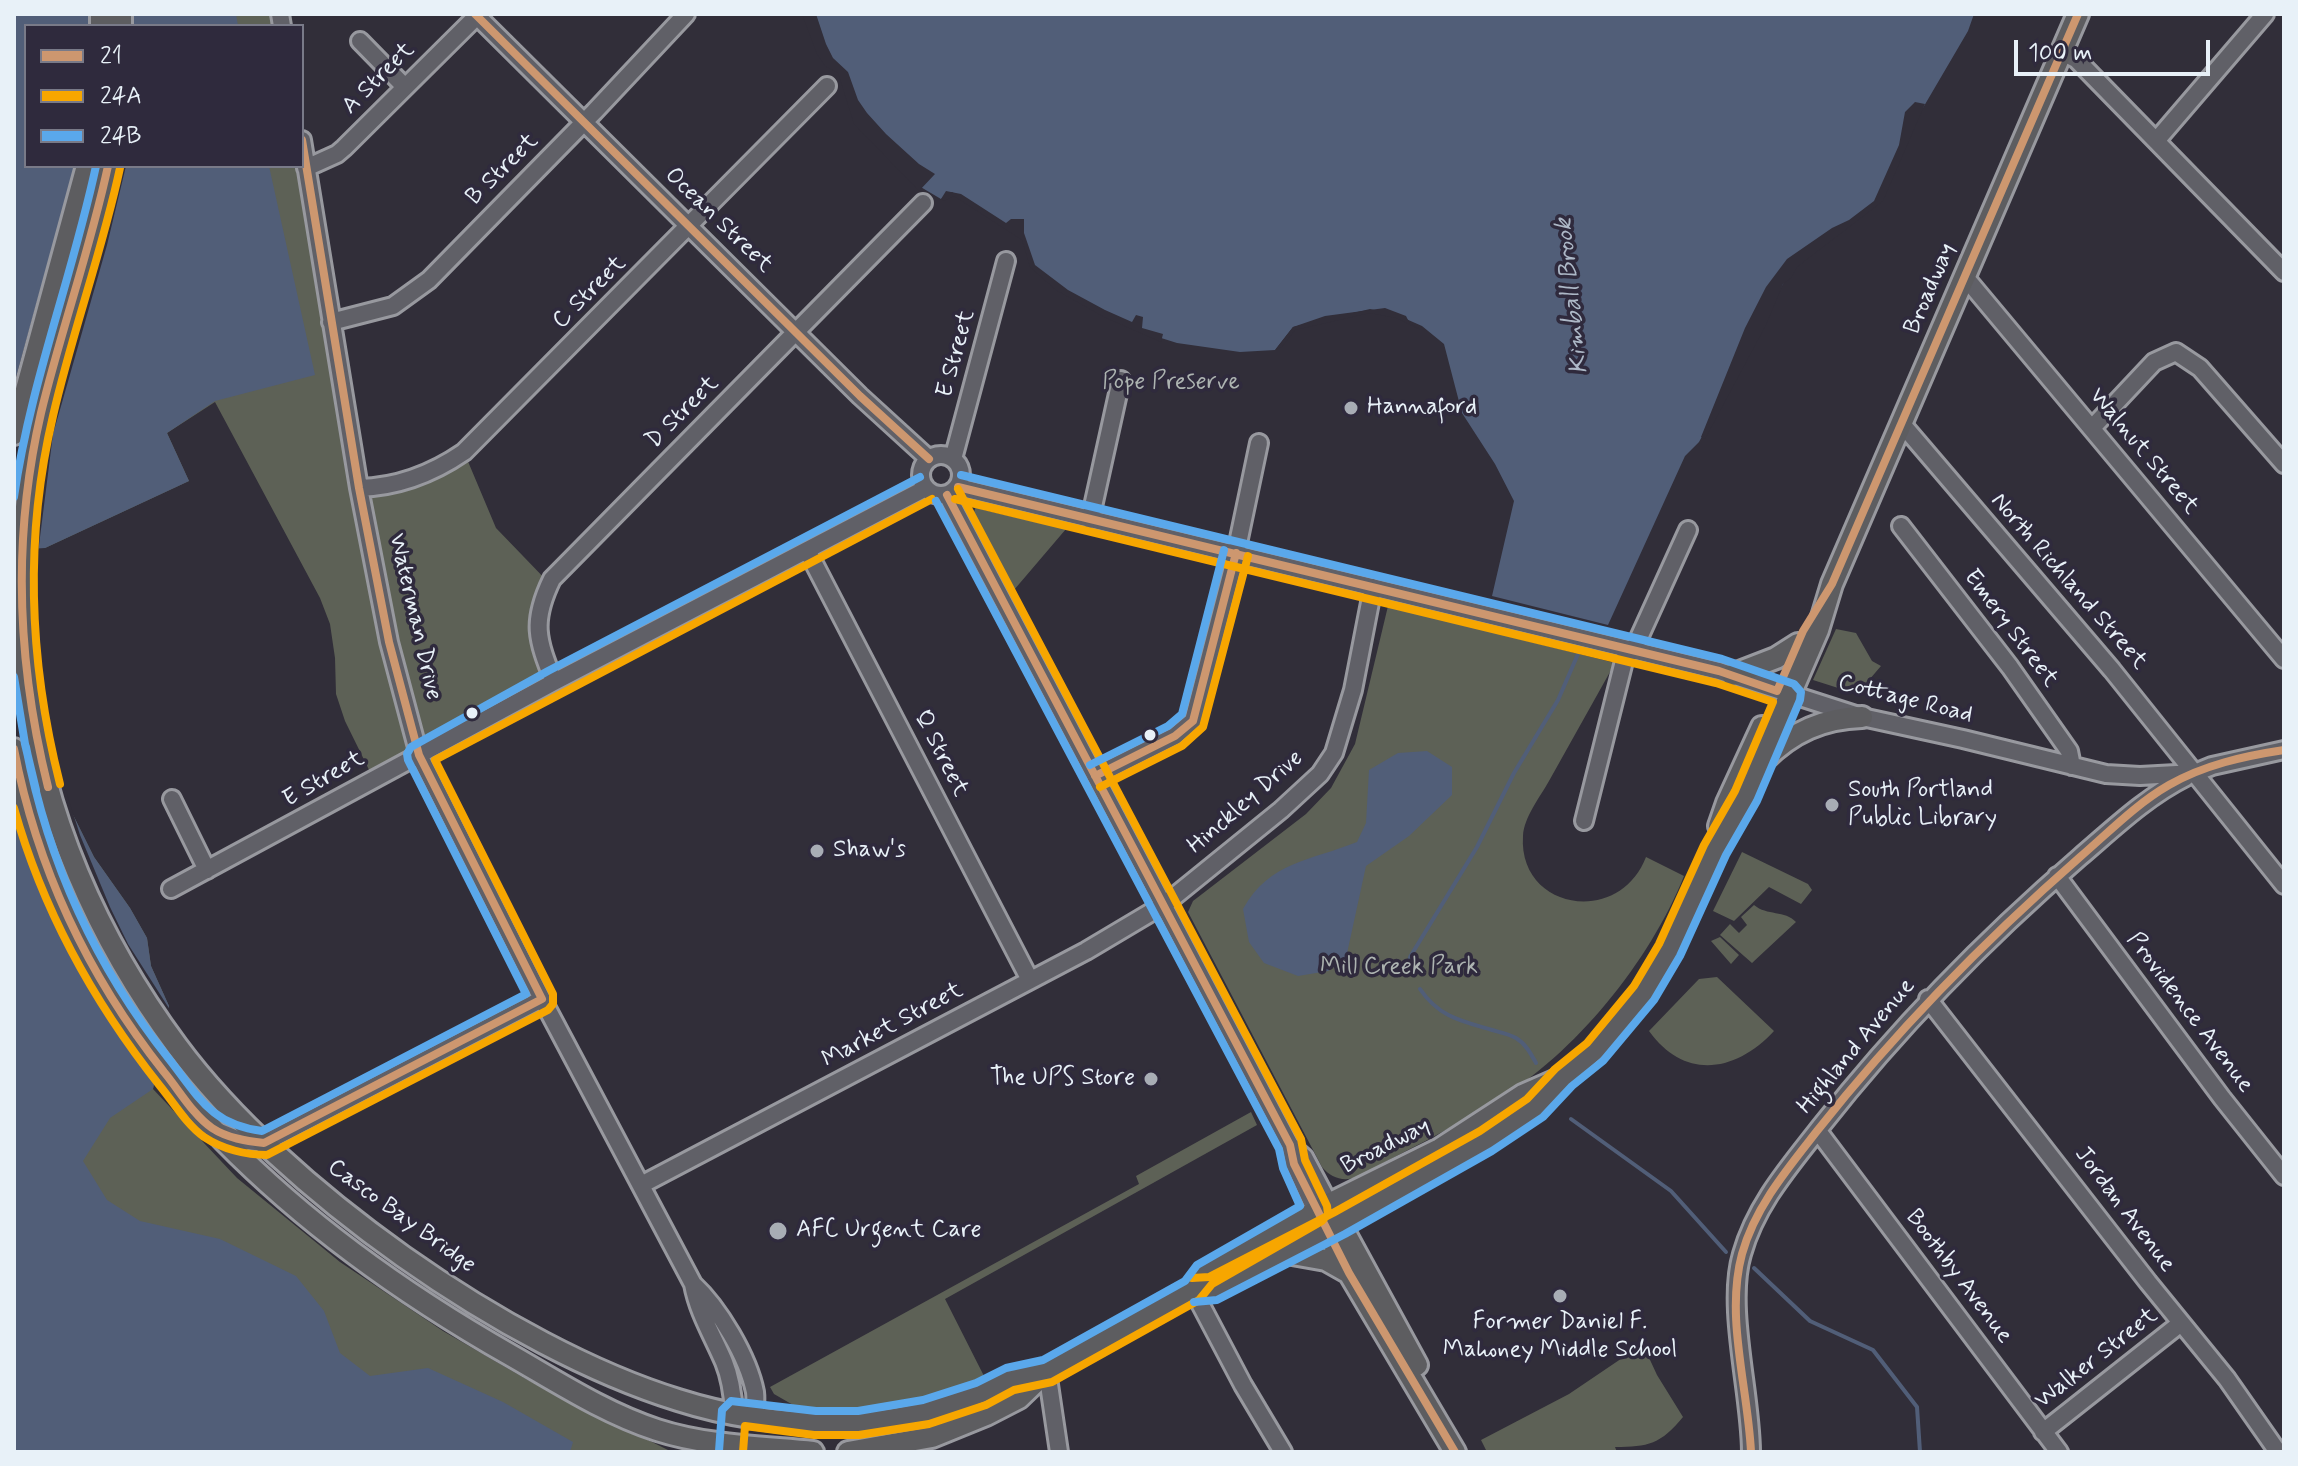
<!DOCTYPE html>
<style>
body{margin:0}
#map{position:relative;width:2298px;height:1466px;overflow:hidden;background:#312e39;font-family:Mynerve,sans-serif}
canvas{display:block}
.frame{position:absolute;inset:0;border:16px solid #e8f1f8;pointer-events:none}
.legend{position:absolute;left:24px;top:24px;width:280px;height:144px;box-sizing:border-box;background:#2f2a3d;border:2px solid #797a88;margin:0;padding:10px 14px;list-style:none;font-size:24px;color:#e8f1f8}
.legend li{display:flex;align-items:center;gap:16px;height:40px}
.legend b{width:40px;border:2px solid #797a88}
.scale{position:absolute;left:2014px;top:40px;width:196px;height:36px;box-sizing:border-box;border:4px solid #e8f1f8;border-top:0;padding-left:10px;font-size:24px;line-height:28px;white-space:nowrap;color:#e8f1f8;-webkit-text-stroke:6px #2f2a3d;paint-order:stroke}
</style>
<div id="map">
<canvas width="2298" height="1466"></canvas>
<div class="frame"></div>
<ul class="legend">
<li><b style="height:10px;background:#cd976f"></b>21</li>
<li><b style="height:10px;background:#f7a600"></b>24A</li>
<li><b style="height:10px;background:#5aa8eb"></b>24B</li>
</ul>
<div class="scale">100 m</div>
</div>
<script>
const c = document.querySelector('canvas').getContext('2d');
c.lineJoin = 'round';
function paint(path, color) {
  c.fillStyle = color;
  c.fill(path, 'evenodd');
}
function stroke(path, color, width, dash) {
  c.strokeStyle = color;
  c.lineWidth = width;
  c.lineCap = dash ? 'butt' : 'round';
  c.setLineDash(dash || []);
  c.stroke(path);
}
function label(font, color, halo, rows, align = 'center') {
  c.font = font + ' Mynerve,sans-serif';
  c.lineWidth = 7;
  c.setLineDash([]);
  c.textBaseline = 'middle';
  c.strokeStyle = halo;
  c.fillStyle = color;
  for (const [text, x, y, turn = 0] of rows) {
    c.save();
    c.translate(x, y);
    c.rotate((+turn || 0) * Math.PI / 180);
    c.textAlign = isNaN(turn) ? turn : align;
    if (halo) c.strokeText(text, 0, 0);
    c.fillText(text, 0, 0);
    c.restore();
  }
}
paint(new Path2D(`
 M14,14H280L282,26H26V166H302L359,487H379L464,452L496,528L550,584L540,604L554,682L374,780L345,721L336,694L335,658L330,624L320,598L215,402L167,433L189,481L45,548Z
 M976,506L984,510L1066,529L1014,590L974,512Z
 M1388,606L1615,663C1593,702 1571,742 1549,781C1540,797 1524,817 1523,836C1518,910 1619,927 1646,857L1684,876C1650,961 1575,1054 1496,1101C1451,1129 1403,1152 1357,1177C1343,1182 1331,1178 1322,1167L1188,912L1193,901L1306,814L1331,788L1355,744Z
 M1836,629L1856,633L1872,661L1881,666L1857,694L1813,680Z
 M14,696L94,857L130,908L147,938L151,966L169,1006L153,1089L237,1178L340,1262L443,1331L526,1379L672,1452H14Z
 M1742,852L1808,884L1812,890L1801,904L1769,887L1734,921L1713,911Z
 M1754,905C1767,916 1785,910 1796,922L1752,963L1720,935L1730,924L1739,933L1747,925L1741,917Z
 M1720,937L1739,955L1731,964L1711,941Z
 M1717,977L1774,1031C1736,1072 1685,1081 1649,1031L1699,979Z
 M1251,1112L1257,1125L945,1299L986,1380L917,1403L834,1413H807L774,1394L770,1387L1139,1184L1136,1176Z
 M1637,1348L1645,1349L1657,1375L1683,1417C1661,1444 1648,1447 1615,1447L1617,1452H1487L1481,1440L1569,1394Z`), '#5d6156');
paint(new Path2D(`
 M14,14H236L238,26H26V166H269L315,375L215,401L167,433L189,481L45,548L14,550Z
 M807,14H1974L1968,31L1910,130L1878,203L1793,265L1699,442L1685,456L1608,625L1492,596L1514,501L1495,464L1462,413L1444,344L1422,326L1397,315L1370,309L1293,327L1275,350L1240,352L1177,343L1139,331L1059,287L1033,265L1025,238L952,192L941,199L919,186L857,121L842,70L828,63Z
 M14,696L94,857L130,908L147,938L151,966L169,1006L153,1089L110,1118L83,1161L107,1200L140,1221L220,1239L296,1276L324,1311L340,1353L370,1376L428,1368L503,1402L573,1442L570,1452H14Z
 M1427,751L1452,767V795L1409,836L1366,866L1346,958L1328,971L1298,976L1264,963L1249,942L1243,909C1270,861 1310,861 1357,842L1366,823L1369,770L1398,753Z`), '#515e78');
paint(new Path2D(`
 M802,14H816L826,44L833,58L848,72L858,100L867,113L886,134L919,164L935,174L919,191L854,124L838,73L825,66L817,54Z
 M1915,102L1925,104L1883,201L1797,267L1791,278L1783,284L1766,325L1705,439L1701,437L1745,328L1766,287L1787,259L1832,228L1849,220L1874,201L1899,145L1905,112Z
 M75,166H126L107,245L53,434L38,553L14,554V384Z
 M946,191L961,194L1006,223L1011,219H1024V233L1035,265L1068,290L1105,310L1132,322L1136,315L1143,317L1142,328L1163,334L1161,342L1104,317L1056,290L1030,267L1022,240L954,196L944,201L941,199Z
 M1385,308L1406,316L1410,324L1419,328L1421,330L1396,318L1370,313L1295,330L1282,347L1275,350L1293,327L1325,316Z
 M14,692L18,695L66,791L80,835L110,907L128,944L172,1013L158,1087L133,1056L91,992L46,898L14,800Z`), '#312e39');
stroke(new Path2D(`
 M1412,974L1409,965L1410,957L1477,847L1514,773L1558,700L1578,654
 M1420,989C1439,1017 1461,1021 1492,1030C1499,1032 1509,1034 1516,1038C1526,1044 1531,1054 1536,1063
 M1571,1119L1671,1191L1726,1252
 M1754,1268L1810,1321L1873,1350L1917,1407L1920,1452`), '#515e78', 4);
const minor = new Path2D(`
 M280,14L282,26
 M475,14L860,396L929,459
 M360,41L405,87
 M2062,52L2076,59L2284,272
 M302,140L359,488L389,642L419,755L542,999L693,1284C719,1308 748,1357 755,1392C756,1400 755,1409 754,1417
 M2156,141L2265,14
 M306,168L337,154L344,148L479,14
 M1965,277L2284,659
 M331,322L393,306L429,280L594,112L686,14
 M1902,424L2112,670L2284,885
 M2092,428L2154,362L2176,352L2200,368L2284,464
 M921 475a20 20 0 1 1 40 0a20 20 0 1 1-40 0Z
 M953,459L1006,261
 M958,487L1719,671L1862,717L1963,739L2106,774L2140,776L2195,773L2212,766L2284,750
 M359,488C398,487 432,474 464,452L827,86
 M947,495L1290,1145L1294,1164L1316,1211
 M1090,520L1121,380
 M1901,526L2010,667L2069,751L2072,766
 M807,550L1030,980
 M1633,651L1688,530
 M554,682C537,639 531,622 552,579L923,203
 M1095,776L1175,736L1193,721L1233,567L1259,443
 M172,799L207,870
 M1584,821L1627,649
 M2057,876L2222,1098L2284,1176
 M171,889L554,682L926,488
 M1928,999L2148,1282L2227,1379L2278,1452
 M217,1131L239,1140L264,1143L542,999
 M1818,1131L2059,1452
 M1290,1145L1304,1157L1329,1204
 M641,1185L1086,951L1165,904L1281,810L1320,774L1334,753L1353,690L1373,587
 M693,1284C698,1312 713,1336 724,1362C731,1379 733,1396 734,1413
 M1193,1290L1243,1385L1283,1452
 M1047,1371L1059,1452
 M2043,1432L2181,1323
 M1751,1452C1751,1394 1726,1307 1742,1254C1756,1204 1790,1166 1821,1126C1899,1027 1985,939 2080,857C2114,828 2146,797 2186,777`);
const major = new Path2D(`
 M121,14V26
 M101,26V14
 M108,166C91,252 59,334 40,420C21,506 17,594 27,681C42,814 98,940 177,1046C282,1188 509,1348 678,1400C734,1418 795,1425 854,1423C912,1421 954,1404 1005,1382C1018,1376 1033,1375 1046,1371C1062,1365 1077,1354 1092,1346C1126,1327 1159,1308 1193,1290L1203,1275L1216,1267L1329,1204L1440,1149L1523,1095L1564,1077
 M14,434L87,166
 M1732,675L1776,658L1798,644
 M14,749C18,779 28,809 36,837C108,1071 306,1239 512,1356C559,1383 605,1413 657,1430C706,1446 762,1447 813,1452
 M1764,760C1792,732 1823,718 1862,717
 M1719,826L1727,803L1762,727
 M1333,1211L1417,1365
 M1320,1218L1349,1273L1455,1452
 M1281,1252L1326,1260L1349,1273
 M1193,1290L1212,1289L1339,1224L1486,1141L1535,1108L1564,1077L1612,1034L1644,993L1670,950L1715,850L1746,796L1818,630L1832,584L2078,14
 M848,1452L932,1437L986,1415L1019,1398L1047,1371`);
stroke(minor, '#98999f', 22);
stroke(major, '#98999f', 26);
stroke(minor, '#606067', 16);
stroke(major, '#5d5d60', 20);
stroke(new Path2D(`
 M475,14L860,396L929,459
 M958,487L1719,671L1777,691L1803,631L1832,584L2078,14
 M947,495L1290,1145L1294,1164L1349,1273L1455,1452
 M14,749C37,869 88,976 164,1072C179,1090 193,1115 212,1128C227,1138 246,1141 264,1143L542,999L419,755L389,642L359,488L302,140
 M1095,776L1175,736L1193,721L1236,553
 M48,787C17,663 12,538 41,413C61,330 90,250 108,166
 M1751,1452C1748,1388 1725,1317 1742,1254C1755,1207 1788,1168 1817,1131C1896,1031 1984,941 2080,857C2109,832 2136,804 2169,785C2204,765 2244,756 2284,750`), '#cd976f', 8);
stroke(new Path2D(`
 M955,499L1716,683L1773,702L1735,791L1704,845L1659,944L1634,986L1587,1043L1555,1069L1527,1099L1480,1131L1333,1213L1209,1277L1192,1278
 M60,784C29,662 24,539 53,416C72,333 102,252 120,168
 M1100,787L1182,746L1203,727L1248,556
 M14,808C43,911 94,1003 160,1086C174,1103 186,1124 204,1137C222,1149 246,1155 267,1155L548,1010L553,1004V994L435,760L932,499
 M743,1452L745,1426L814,1435H859L929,1424L986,1405L1014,1390L1052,1382L1199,1300L1212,1284L1322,1221L1328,1214L1327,1206L1305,1160L1301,1139L958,489`), '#f7a600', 8);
stroke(new Path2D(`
 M961,475L1722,659L1794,684L1801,692L1800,700L1757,801L1726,855L1680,956L1654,1000L1603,1061L1572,1086L1543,1117L1492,1151L1345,1234L1217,1300L1194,1302
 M14,497C30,384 72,278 96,166
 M14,677L25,744L36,790
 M26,747C48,862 96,967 169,1059C199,1097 210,1124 262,1131L526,994L408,760L407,754L411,747L548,671L920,477
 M1090,765L1168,726L1182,714L1224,550
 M719,1451L722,1410L731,1401L816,1411H858L923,1400L976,1383L1006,1368L1043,1360L1185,1281L1197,1265L1300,1206L1283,1168L1279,1149L936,501`), '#5aa8eb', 8);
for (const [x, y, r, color] of [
 [1351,408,8,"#a8adb5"],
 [472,713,7,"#e8f1f8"],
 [1150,735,7,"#e8f1f8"],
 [1832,805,8,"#a8adb5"],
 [817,851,8,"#a8adb5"],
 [1151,1079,8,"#a8adb5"],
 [778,1231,10,"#a8adb5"],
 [1560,1296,8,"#a8adb5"]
]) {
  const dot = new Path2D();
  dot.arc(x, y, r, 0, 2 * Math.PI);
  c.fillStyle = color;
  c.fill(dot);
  stroke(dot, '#2f2a3d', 3);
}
label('24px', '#e8f1f8', '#2f2a3d', [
 ["A Street",379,79,-45],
 ["B Street",503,170,-45],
 ["Ocean Street",718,221,44],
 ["Broadway",1931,289,-67],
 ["C Street",590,293,-45],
 ["E Street",957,354,-75],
 ["D Street",683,413,-45],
 ["Walnut Street",2143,452,50],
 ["North Richland Street",2068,582,49],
 ["Waterman Drive",414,617,77],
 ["Emery Street",2010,629,53],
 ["Cottage Road",1905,700,14],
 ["Q Street",940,754,63],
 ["E Street",324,780,-30],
 ["Hinckley Drive",1246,803,-41],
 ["Providence Avenue",2189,1013,53],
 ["Market Street",893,1026,-28],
 ["Highland Avenue",1857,1047,-50],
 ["Broadway",1386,1147,-27],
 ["Jordan Avenue",2124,1210,53],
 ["Casco Bay Bridge",401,1217,36],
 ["Boothby Avenue",1958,1277,53],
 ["Walker Street",2097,1359,-38]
]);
label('24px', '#adb4b1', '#2f2a3d', [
 ["Pope Preserve",1171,383],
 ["Mill Creek Park",1399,968]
]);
label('24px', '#e8f1f8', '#2f2a3d', [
 ["Hannaford",1367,408],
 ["South Portland",1848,791],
 ["Public Library",1848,819],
 ["Shaw's",833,851],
 ["The UPS Store",1135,1079,"right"],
 ["AFC Urgent Care",796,1231],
 ["Former Daniel F.",1560,1323,"center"],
 ["Mahoney Middle School",1560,1351,"center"]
], 'left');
label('italic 26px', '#adb8c7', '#2f2a3d', [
 ["Kimball Brook",1573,296,-96]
]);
</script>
